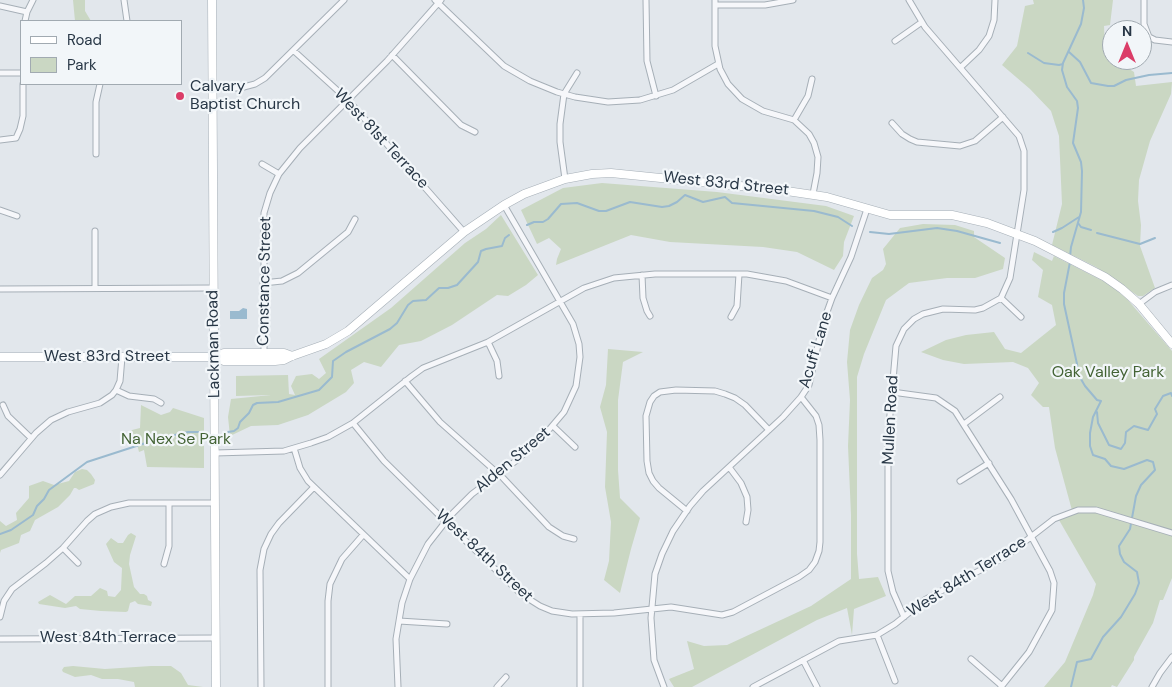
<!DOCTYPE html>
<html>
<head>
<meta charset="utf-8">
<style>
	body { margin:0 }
	#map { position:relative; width:1172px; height:687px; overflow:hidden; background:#e2e7ec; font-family:"DM Sans",sans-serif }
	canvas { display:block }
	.legend { position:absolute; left:20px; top:20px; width:162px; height:65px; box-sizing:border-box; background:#f2f6f9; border:1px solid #a1aab1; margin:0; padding:6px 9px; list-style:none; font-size:15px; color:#283746 }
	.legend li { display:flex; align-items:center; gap:10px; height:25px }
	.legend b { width:25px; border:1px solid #a1aab1 }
	.north { position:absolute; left:1102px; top:20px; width:50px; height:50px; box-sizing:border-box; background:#f2f6f9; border:1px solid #a1aab1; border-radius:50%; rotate:0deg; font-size:14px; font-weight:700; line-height:20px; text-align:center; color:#283746 }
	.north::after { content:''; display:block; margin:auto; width:18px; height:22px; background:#db3d68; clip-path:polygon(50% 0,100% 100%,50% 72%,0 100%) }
</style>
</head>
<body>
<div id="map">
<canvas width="1172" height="687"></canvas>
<ul class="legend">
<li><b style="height:6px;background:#fff"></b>Road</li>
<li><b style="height:14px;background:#cad7c3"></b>Park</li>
</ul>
<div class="north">N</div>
</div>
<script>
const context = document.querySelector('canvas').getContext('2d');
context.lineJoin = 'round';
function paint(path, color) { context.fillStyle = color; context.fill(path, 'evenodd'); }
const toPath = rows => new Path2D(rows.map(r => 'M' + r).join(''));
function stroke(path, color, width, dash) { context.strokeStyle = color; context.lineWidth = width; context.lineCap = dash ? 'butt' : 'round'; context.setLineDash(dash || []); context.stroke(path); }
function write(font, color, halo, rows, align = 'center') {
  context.font = font + ' "DM Sans",sans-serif'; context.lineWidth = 4.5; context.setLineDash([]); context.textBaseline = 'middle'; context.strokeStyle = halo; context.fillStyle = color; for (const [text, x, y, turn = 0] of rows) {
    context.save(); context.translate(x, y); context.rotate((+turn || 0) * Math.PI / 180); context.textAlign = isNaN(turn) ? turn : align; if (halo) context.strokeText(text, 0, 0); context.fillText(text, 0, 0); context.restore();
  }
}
paint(toPath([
	[73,0,85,0,85,11,91,21,75,21],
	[1033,0,1113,0,1110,25,1104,26,1105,47,1112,57,1112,60,1115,60,1134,72,1136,86,1172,82,1171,94,1150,141,1139,180,1138,201,1141,225,1140,246,1155,288,1143,296,1138,296,1096,267,1052,245,1062,204,1059,136,1051,111,1030,89,1002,65,1017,46,1025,6,1034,4],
	[602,183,717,192,826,206,854,216,844,242,843,256,834,270,797,252,763,247,670,242,631,235,556,265,557,259,561,249,549,238,537,244,521,210,563,188],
	[501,215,538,275,526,285,508,296,497,295,452,325,421,341,399,345,381,367,364,362,351,370,354,383,346,392,308,415,278,425,251,426,230,436,228,417,231,399,271,395,236,396,236,376,288,375,289,394,295,395,291,386,296,376,312,374,319,379,326,373,319,359,391,308,465,243,486,229],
	[923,224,955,225,974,231,974,237,1005,258,1003,269,975,278,947,278,909,283,886,300,864,354,857,377,857,554,859,579,878,577,886,596,854,609,852,635,847,608,817,620,692,687,674,687,669,679,694,669,687,641,704,646,727,645,811,606,851,579,851,515,848,446,850,400,847,362,850,330,859,305,872,278,883,270,886,264,883,249,900,228],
	[1034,252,1052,261,1054,256,1109,284,1127,299,1172,351,1172,578,1163,600,1160,600,1153,623,1134,657,1134,660,1117,687,1112,685,1111,687,1044,687,1065,662,1093,595,1096,584,1059,520,1073,514,1055,448,1049,407,1043,407,1031,395,1039,383,1028,368,1013,362,964,364,943,360,921,352,946,340,966,335,994,332,1005,349,1021,353,1056,325,1052,305,1038,297,1043,270,1032,260],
	[608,349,643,352,623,362,618,400,618,470,620,498,640,518,631,549,620,593,604,580,609,561,611,522,605,487,607,432,600,407,606,385],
	[141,405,161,415,170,412,173,408,204,418,204,468,147,467,144,450,139,452,137,444,131,432,132,430,140,428],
	[82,469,87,470,91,474,95,480,94,484,79,490,76,488,74,488,70,495,58,507,35,520,30,531,21,535,19,543,1,550,0,553,0,521,6,526,17,520,16,513,29,498,29,486,43,481,54,485,69,481,75,472],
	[131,533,136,536,130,555,129,564,134,587,140,594,144,594,147,596,148,600,152,602,151,606,138,604,135,601,130,603,128,611,126,612,101,611,80,609,76,606,65,608,39,604,38,602,50,595,66,604,75,596,91,596,100,588,107,591,108,596,115,597,121,590,122,568,114,562,106,544,111,538,118,543,123,543,128,535],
	[73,666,105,669,151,666,171,666,181,673,188,685,203,687,135,687,134,682,118,679,102,679,91,675,75,677,63,672,62,670,64,667]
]), '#cad7c3');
paint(toPath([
	[243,308,247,309,247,319,230,319,230,311,239,311]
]), '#9abacf');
stroke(toPath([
	[1069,52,1080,62,1091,83,1108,86,1114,86,1126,80,1149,75,1172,73],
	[1028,53,1044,63,1059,65,1063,64],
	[1078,223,1081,227,1091,230],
	[527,225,534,222,543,222,548,219,561,204,577,203,599,211,606,211,630,202,662,207,669,206,677,202,685,195,703,202,725,197,732,203,814,211,838,217,852,226],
	[870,232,889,234,937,228,957,231,1000,243],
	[1053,232,1062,228,1079,217],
	[1097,233,1140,244,1155,238],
	[1070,257,1071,247,1081,212,1082,171,1081,162,1073,143,1078,108,1077,101,1067,87,1062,70,1063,63,1081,24,1084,8,1083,0],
	[1070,262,1064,293,1064,304,1077,364,1078,374,1085,386,1097,400,1101,401,1093,417,1090,433,1090,446,1093,455,1105,459,1111,466,1124,469,1147,460,1153,462,1155,470,1141,485,1136,496,1130,529,1119,546,1120,554,1124,562,1137,572,1139,583,1135,594,1121,617,1103,637,1091,659,1077,662,1071,687],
	[1097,412,1098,423,1109,445,1121,449,1125,443,1126,432,1134,426,1148,430,1157,414,1155,409,1163,396,1171,393,1172,396],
	[228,432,234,431,238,428,240,422,249,413,253,405,257,403,278,402,319,390,332,377,333,361,346,352,390,329,397,323,408,305,413,301,426,300,439,288,448,288,457,285,478,262,481,251,486,249,502,246,505,238,509,235],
	[0,534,11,530,33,515,37,506,44,499,49,490,87,462,161,438,188,432,202,432]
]), '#9abacf', 2);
const street = toPath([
	[124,0,127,21],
	[435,0,504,66,530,81,557,92,575,97,608,102,640,100,673,90,718,64],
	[646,0,647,61,656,96],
	[715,0,715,46,720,69,728,84,742,99,763,111,794,120,809,134,814,143,818,157,817,173,813,194],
	[1144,0,1144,24,1149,37,1155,40,1172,42],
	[715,5,765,5,793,0],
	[0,6,27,12],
	[25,21,27,12,33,0],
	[895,41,922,22],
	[294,51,348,100,464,232],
	[392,55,461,125,475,132],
	[961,67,979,50,989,36,994,20,995,0],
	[0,73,21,73],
	[213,88,240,88,255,84,265,78,344,0],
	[794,120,808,96,812,79],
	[892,123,902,134,910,139,917,142,960,146,975,141,1003,117],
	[0,140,16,138,20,129,23,116,23,84],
	[96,154,96,102,100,84],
	[262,164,279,174],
	[565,179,560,142,560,124,564,94,577,73],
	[0,210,17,216],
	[642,275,643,298,647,311,650,316],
	[263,283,282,281,298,273,348,232,355,219],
	[95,288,95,231],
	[0,289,213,288],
	[1001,298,1021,317],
	[1139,304,1155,292,1172,285],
	[731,317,737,306,739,274],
	[488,342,497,361,499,376],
	[264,356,264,213,270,193,279,174,300,148,387,61,441,0],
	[405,381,440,422,503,478,549,527,563,536,574,539],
	[116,390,129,396,154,399,161,403],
	[892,392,936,398,955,411,1011,499,1050,571,1054,583,1052,610,1029,652,1001,687],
	[3,405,8,416,31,438],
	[353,423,384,461,445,521,521,594,540,606,552,611,572,614,614,613,671,607,722,615,733,612,799,577,809,570,815,562,819,551,820,542,820,440,819,425,816,416,801,397],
	[964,424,1000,397],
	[553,426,575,447],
	[294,448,300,468,308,481,410,579],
	[215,453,284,451,311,443,328,437,353,423,412,376,423,368,488,342,584,288,614,278,655,274,747,274,786,281,832,298],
	[729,467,741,483,747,497,748,510,746,522],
	[0,475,36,433,51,420,68,412,100,403,112,395,116,390,120,381,122,357],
	[960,481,989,463],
	[687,511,659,488,653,481,649,473,647,461,646,416,650,402,654,396,660,392,676,390,715,391,725,394,735,398,745,405,769,430],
	[63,548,78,563],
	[164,564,169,546,169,503],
	[580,614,580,687],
	[0,617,4,601,12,589,46,563,63,548,87,521,95,514,111,507,129,503,215,503],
	[904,617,893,592,888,571,888,437,896,346,904,329,914,319,923,314,943,309,975,310,983,308,1001,298,1010,278,1024,190,1024,151,1019,136,925,27,909,0],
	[399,621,447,624],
	[877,635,895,681],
	[0,639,216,638],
	[971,659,1002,686],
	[803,660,817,687],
	[261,687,260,570,264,549,271,534,279,523,314,487],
	[328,687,328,601,330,584,342,559,363,535],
	[398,687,396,639,402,603,410,579,428,544,450,516,472,494,517,460,547,432,564,412,576,386,580,357,579,344,573,324,504,205],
	[497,687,506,677],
	[664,687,654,660,651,618,655,574,662,554,673,531,690,506,703,491,783,417,801,397,809,385,823,323,832,298,851,257,867,209],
	[753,687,839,641,877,635,895,624,926,599,1005,557,1054,519,1078,510,1096,510,1172,533],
	[1152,687,1160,673,1172,657]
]);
const secondary = toPath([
	[212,0,216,687],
	[0,357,214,357,224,353,284,353,292,356],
	[214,357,224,361,275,361,284,360,292,356,326,344,348,331,464,232,504,205,524,194,565,179,592,174,611,173,780,190,827,197,890,215,952,215,987,223,1035,241,1105,277,1122,289,1139,304,1172,344]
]);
stroke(street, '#a6afb7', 7);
stroke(secondary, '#a6afb7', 9);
stroke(street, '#f6f7fa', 5);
stroke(secondary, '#fff', 8);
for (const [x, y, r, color] of [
	[180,96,5,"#db3d68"]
]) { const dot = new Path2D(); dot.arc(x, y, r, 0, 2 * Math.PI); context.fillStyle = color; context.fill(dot); stroke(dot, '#f2f6f9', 2); }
write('16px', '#283746', '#f2f6f9', [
	["Calvary",190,87],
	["Baptist Church",190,105]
], 'left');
write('16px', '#283746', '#f2f6f9', [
	["West 81st Terrace",381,139,47],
	["West 83rd Street",726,184,6],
	["Constance Street",265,281,-89],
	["Lackman Road",214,344,-91],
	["Acuff Lane",816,350,-73],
	["West 83rd Street",107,357],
	["Mullen Road",891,420,-87],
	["Alden Street",513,460,-40],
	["West 84th Street",484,556,43],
	["West 84th Terrace",967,577,-32],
	["West 84th Terrace",108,638]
]);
write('16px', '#436334', '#f2f6f9', [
	["Oak Valley Park",1108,373],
	["Na Nex Se Park",176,440]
]);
</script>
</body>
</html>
